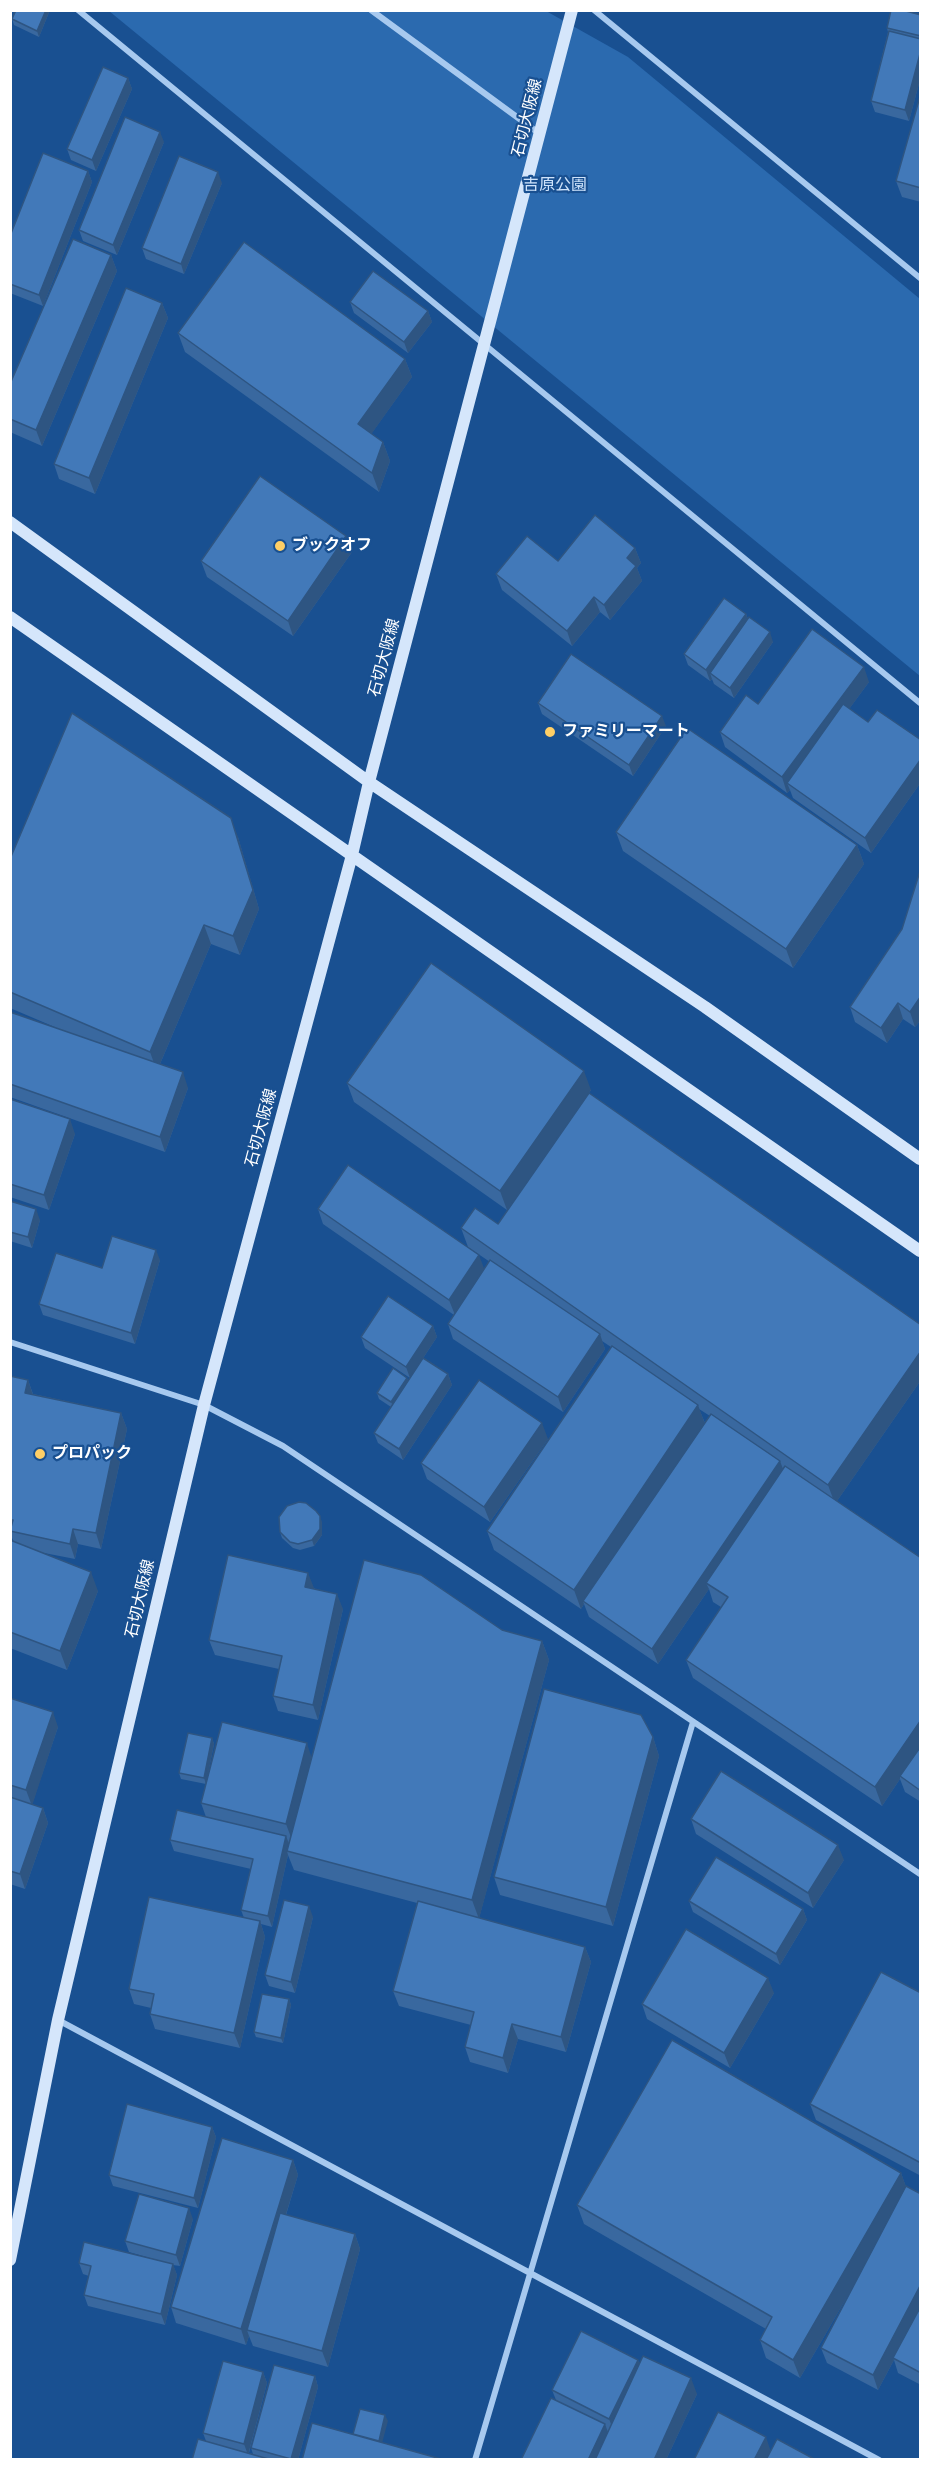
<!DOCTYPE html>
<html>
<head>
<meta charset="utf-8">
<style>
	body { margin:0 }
	#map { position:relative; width:931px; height:2470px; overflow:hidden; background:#195091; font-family:"Titillium Web",sans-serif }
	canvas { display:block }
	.frame { position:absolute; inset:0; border:12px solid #fff; pointer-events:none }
</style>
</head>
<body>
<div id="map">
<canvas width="931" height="2470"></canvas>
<div class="frame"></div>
</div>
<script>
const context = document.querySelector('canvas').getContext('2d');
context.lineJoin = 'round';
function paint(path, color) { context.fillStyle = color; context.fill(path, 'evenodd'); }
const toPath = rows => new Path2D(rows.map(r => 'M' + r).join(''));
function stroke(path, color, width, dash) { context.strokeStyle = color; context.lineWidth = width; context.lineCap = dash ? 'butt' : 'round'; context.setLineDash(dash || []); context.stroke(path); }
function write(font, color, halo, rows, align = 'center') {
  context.font = font + ' "Titillium Web","Noto Sans JP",sans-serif'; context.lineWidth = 4.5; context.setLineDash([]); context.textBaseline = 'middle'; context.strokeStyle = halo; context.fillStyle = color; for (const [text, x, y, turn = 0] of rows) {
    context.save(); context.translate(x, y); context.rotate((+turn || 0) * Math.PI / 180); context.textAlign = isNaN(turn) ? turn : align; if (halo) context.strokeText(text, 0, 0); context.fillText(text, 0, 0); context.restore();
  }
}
paint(toPath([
	[109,11,546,11,628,57,920,299,920,676]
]), '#2b6aaf');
stroke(toPath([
	[78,10,920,703],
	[371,10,540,134],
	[594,10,920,278],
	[10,1342,204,1405,283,1446,920,1874],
	[58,2020,879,2460],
	[475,2460,693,1722]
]), '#a7c9ef', 6);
stroke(toPath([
	[10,522,369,782,705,1007,920,1159],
	[10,617,920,1251],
	[10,2260,58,2020,204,1405,352,855,369,782,572,10]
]), '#d5e6fb', 12);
paint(toPath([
	[50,10,39,37,14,25,12,19],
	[921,15,921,76,909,121,875,112,871,101,888,32,887,28],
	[128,78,132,89,96,171,71,160,67,149],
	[921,93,921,202,902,197,896,181],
	[164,142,117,255,83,241,79,230],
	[88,171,92,182,43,306,10,293,10,236],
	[222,183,184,274,146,259,142,248],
	[111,255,117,271,42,446,10,432,10,384],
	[350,302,428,311,432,322,408,353,354,313],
	[162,303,168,318,95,494,59,479,54,464],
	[178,333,405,359,412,377,371,434,383,442,390,461,379,492,185,352],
	[346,536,352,552,293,636,207,577,201,561],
	[635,548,641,563,637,568,642,581,610,620,600,612,572,646,502,590,496,574,558,561],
	[746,614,748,619,773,642,734,698,714,684,712,679,710,681,688,665,684,654],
	[869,682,849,709,868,722,921,740,921,782,871,853,793,798,790,790,787,793,725,747,720,732,758,704],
	[538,703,666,726,633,776,542,714],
	[616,832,857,845,864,864,793,968,623,851],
	[238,837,259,909,240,955,211,944,160,1064,188,1088,165,1152,10,1097,10,1012,57,1028,10,1008,10,859],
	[921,868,921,1020,915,1027,903,1019,887,1043,855,1022,850,1007,902,929],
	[347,1083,591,1090,589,1093,921,1325,921,1380,837,1501,921,1558,921,1802,905,1792,900,1779,882,1806,693,1678,686,1660,721,1607,713,1602,709,1589,658,1664,589,1617,584,1604,581,1609,494,1550,487,1531,611,1347,602,1341,605,1349,563,1412,453,1339,448,1324,454,1315,323,1224,318,1209,484,1270,490,1262,468,1247,461,1228,498,1224,565,1127,507,1210,354,1102],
	[699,1409,710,1416,705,1423],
	[10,1099,75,1134,49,1210,10,1197],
	[10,1201,40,1220,32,1248,10,1241],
	[160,1260,135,1344,43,1315,39,1304,102,1268],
	[433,1326,437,1337,410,1378,365,1348,361,1337],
	[448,1374,452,1385,403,1460,378,1443,374,1433,391,1407,379,1399,377,1393,407,1378,408,1381],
	[10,1376,28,1380,33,1394,121,1413,127,1429,101,1549,78,1544,75,1559,39,1552,98,1591,67,1670,10,1648,10,1540,14,1542,10,1534],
	[548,1439,490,1522,427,1479,421,1463],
	[322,1522,322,1535,314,1546,300,1550,293,1548,282,1538,280,1532],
	[314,1588,343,1609,318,1720,278,1711,273,1696,279,1669,215,1655,209,1640],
	[502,1630,542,1641,549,1660,479,1918,585,1947,591,1962,566,2052,518,2039,508,2073,470,2062,465,2047,471,2025,399,2006,393,1991,417,1903,294,1870,288,1855,272,1927,261,1924,265,1937,240,2048,155,2029,150,2014,151,2008,134,2004,129,1989,244,1918,241,1910,251,1869,174,1851,170,1840,206,1817,201,1803,206,1784,181,1779,179,1773,212,1738,214,1744,206,1784,312,1757],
	[10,1698,58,1727,32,1804,43,1808,48,1823,25,1889,10,1884],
	[653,1737,659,1756,613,1926,500,1895,494,1877],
	[691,1819,844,1860,813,1908,696,1834],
	[689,1901,803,1909,807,1920,780,1965,693,1912],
	[313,1917,295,1993,269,1986,265,1975],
	[774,1993,730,2068,647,2019,642,2004],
	[921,1993,921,2176,816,2120,810,2104],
	[289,1999,291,2005,283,2043,256,2037,254,2032],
	[212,2127,216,2137,198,2208,113,2186,109,2175],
	[293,2160,298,2175,286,2215,355,2234,360,2249,328,2367,253,2346,249,2336,246,2345,176,2323,171,2307],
	[901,2173,906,2187,921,2194,921,2385,898,2373,894,2360,878,2390,827,2363,821,2348,858,2278,800,2378,766,2358,760,2340,766,2329,584,2224,577,2205],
	[193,2219,180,2266,173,2265,177,2275,165,2325,88,2306,84,2295,89,2276,83,2274,79,2263,167,2263,129,2252,125,2241],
	[638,2360,639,2363,697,2394,666,2460,521,2460,556,2400,552,2390],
	[263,2372,267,2383,249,2453,253,2454,251,2448,315,2376,318,2387,298,2460,192,2460,206,2441,203,2433]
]), '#39689f');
paint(toPath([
	[46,10,50,10,39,37,37,31],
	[921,50,921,76,909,121,905,110],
	[128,78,132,89,96,171,92,160],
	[160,132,164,142,117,255,113,245],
	[88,171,92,182,43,306,39,295],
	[218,172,222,183,184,274,181,264],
	[111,255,117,271,42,446,36,430],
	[162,303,168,318,95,494,89,478],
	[428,311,432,322,408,353,404,342],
	[405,359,412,377,365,443,358,424],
	[383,442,390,461,379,492,372,473],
	[346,536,352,552,293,636,288,621],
	[635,548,641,563,637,568,642,581,610,620,604,605,627,558],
	[594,597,600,612,572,646,567,631],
	[746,614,750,625,710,673,712,679,710,681,706,670],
	[770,632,773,642,734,698,730,688],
	[864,667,869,682,792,787,787,783,790,790,787,793,782,777],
	[662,716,666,726,633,776,629,765],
	[921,759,921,782,871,853,865,838],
	[231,818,238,837,259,909,240,955,233,936],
	[857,845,864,864,793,968,786,949],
	[204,925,211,944,157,1071,150,1052],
	[921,996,921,1020,915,1027,910,1012],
	[898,1003,903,1019,887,1043,881,1028],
	[584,1071,591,1090,507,1210,500,1191],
	[183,1072,188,1088,165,1152,160,1137],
	[70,1119,75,1134,49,1210,44,1195],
	[36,1209,40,1220,32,1248,28,1237],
	[156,1250,160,1260,135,1344,131,1333],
	[479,1255,485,1271,455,1315,449,1300],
	[433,1326,437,1337,410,1378,406,1367],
	[600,1334,605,1349,563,1412,558,1397],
	[921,1351,921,1380,835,1504,828,1485],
	[448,1374,452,1385,403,1460,399,1449],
	[407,1378,409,1383,394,1408,391,1402],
	[28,1380,33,1395,25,1393],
	[698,1405,705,1424,583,1601,584,1604,581,1609,574,1590],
	[121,1413,127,1429,101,1549,96,1533],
	[542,1423,548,1439,490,1522,484,1507],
	[780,1461,786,1477,706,1583,709,1589,658,1664,652,1649],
	[320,1516,322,1522,322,1535,314,1546,312,1540],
	[73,1529,78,1544,75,1559,70,1544],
	[91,1572,98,1591,67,1670,60,1651],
	[308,1573,314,1588,311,1603,305,1587],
	[337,1594,343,1609,318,1720,313,1705],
	[542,1641,549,1660,479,1919,472,1900],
	[53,1712,58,1727,32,1806,26,1790],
	[921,1720,921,1749,900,1776,900,1779,882,1806,875,1787],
	[653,1737,659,1756,613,1926,606,1907],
	[212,1738,214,1744,206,1784,204,1778],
	[307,1743,312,1759,292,1840,286,1824],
	[43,1808,48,1823,25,1889,20,1874],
	[286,1836,290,1846,287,1851,288,1855,272,1927,268,1916],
	[838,1845,844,1860,813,1908,808,1893],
	[309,1906,313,1917,295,1993,291,1982],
	[803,1909,807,1920,780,1965,776,1954],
	[260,1921,265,1937,240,2048,234,2033],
	[585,1947,591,1962,566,2052,561,2037],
	[768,1978,774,1993,730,2068,724,2053],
	[289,1999,291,2005,283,2043,281,2038],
	[512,2024,518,2039,508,2073,503,2058],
	[212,2127,216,2137,198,2208,194,2198],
	[293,2160,298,2175,250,2331,247,2330,249,2336,246,2345,241,2329],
	[901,2173,908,2192,800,2378,793,2360],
	[189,2208,193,2219,180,2266,176,2255],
	[355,2234,360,2249,328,2367,322,2351],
	[173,2264,177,2275,165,2325,161,2314],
	[921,2284,921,2310,893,2358,894,2360,878,2390,873,2375],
	[638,2360,642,2370,613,2429,609,2419],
	[263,2372,267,2383,248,2455,244,2444],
	[315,2376,318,2387,298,2460,291,2460],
	[691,2378,697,2394,666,2460,654,2460],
	[385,2415,388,2421,381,2447,379,2441],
	[605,2424,609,2435,597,2460,588,2460],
	[766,2437,771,2452,767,2460,754,2460]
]), '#2e5582');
const building = toPath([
	[16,10,46,10,37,31,12,19,16,10],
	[891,10,902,10,921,15,921,36,887,28,891,10],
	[889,31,921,39,921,50,905,110,871,101,889,31],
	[103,67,128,78,92,160,67,149,103,67],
	[921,93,921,188,896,181,921,93],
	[125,117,160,132,113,245,79,230,125,117],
	[43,153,88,171,39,295,10,284,10,236,43,153],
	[179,156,218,172,181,264,142,248,179,156],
	[73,239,111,255,36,430,10,419,10,384,73,239],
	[244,242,405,359,358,424,383,442,372,473,178,333,244,242],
	[373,271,428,311,404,342,350,302,373,271],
	[126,288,162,303,89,478,54,464,126,288],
	[260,476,346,536,288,621,201,561,260,476],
	[595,515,635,548,627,558,636,566,604,605,594,597,567,631,496,574,527,536,558,561,595,515],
	[724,598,746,614,706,670,684,654,724,598],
	[749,617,770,632,730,688,710,673,749,617],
	[812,629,864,667,782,777,720,732,746,695,758,704,812,629],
	[571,654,662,716,629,765,538,703,571,654],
	[843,704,868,722,877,710,921,740,921,759,865,838,787,783,843,704],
	[72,713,231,818,253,890,233,936,204,925,150,1052,10,992,10,859,72,713],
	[687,728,857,845,786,949,616,832,687,728],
	[921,868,921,996,910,1012,898,1003,881,1028,850,1007,902,929,921,868],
	[431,963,584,1071,500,1191,347,1083,431,963],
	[10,1012,183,1072,160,1137,10,1084,10,1012],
	[589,1093,921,1325,921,1351,828,1485,461,1228,475,1208,498,1224,589,1093],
	[10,1099,70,1119,44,1195,10,1184,10,1099],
	[348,1165,479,1255,449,1300,318,1209,348,1165],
	[10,1201,36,1209,28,1237,10,1232,10,1201],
	[112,1236,156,1250,131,1333,39,1304,56,1253,102,1268,112,1236],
	[490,1260,600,1334,558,1397,448,1324,490,1260],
	[388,1296,433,1326,406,1367,361,1337,388,1296],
	[612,1346,698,1405,574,1590,487,1531,612,1346],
	[423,1358,448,1374,399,1449,374,1433,423,1358],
	[393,1368,407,1378,391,1402,377,1393,393,1368],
	[10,1376,28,1380,25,1393,121,1413,96,1533,73,1529,70,1544,10,1531,13,1520,10,1520,10,1376],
	[479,1380,542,1423,484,1507,421,1463,479,1380],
	[711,1414,780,1461,652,1649,583,1601,711,1414],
	[785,1466,921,1558,921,1720,875,1787,686,1660,728,1597,706,1583,785,1466],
	[299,1502,306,1503,316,1511,320,1516,320,1529,312,1540,298,1544,290,1542,280,1532,279,1517,287,1506,299,1502],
	[10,1540,91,1572,60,1651,10,1632,10,1540],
	[228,1555,308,1573,305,1587,337,1594,313,1705,273,1696,282,1656,209,1640,228,1555],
	[364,1560,421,1575,502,1630,542,1641,472,1900,287,1851,364,1560],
	[544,1689,641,1715,653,1737,606,1907,494,1877,544,1689],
	[10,1698,53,1712,26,1790,10,1785,10,1698],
	[222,1722,307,1743,286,1824,201,1803,222,1722],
	[188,1733,212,1738,204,1778,179,1773,188,1733],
	[921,1746,921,1791,900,1776,921,1746],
	[721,1771,838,1845,808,1893,691,1819,721,1771],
	[10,1797,43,1808,20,1874,10,1871,10,1797],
	[177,1810,286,1836,268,1916,241,1910,253,1859,170,1840,177,1810],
	[716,1857,803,1909,776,1954,689,1901,716,1857],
	[149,1897,260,1921,234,2033,150,2014,154,1994,129,1989,149,1897],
	[284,1900,309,1906,291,1982,265,1975,284,1900],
	[418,1901,585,1947,561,2037,512,2024,503,2058,465,2047,474,2012,393,1991,418,1901],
	[686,1929,768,1978,724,2053,642,2004,686,1929],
	[881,1972,921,1993,921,2159,919,2162,810,2104,881,1972],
	[262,1994,289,1999,281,2038,254,2032,262,1994],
	[672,2040,901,2173,793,2360,760,2340,772,2317,577,2205,672,2040],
	[127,2104,212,2127,194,2198,109,2175,127,2104],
	[222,2138,293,2160,241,2329,171,2307,222,2138],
	[906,2186,921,2194,921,2284,873,2375,821,2348,906,2186],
	[139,2194,189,2208,176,2255,125,2241,139,2194],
	[280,2213,355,2234,322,2351,247,2330,280,2213],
	[84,2242,173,2264,161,2314,84,2295,91,2266,79,2263,84,2242],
	[921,2306,921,2373,893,2358,921,2306],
	[581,2331,638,2360,609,2419,552,2390,581,2331],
	[643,2356,691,2378,654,2460,595,2460,643,2356],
	[223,2361,263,2372,244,2444,203,2433,223,2361],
	[274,2365,315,2376,291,2459,251,2448,274,2365],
	[551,2398,605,2424,588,2460,521,2460,551,2398],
	[360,2409,385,2415,379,2441,353,2434,360,2409],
	[718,2412,766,2437,754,2460,694,2460,718,2412],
	[312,2423,441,2459,441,2460,302,2460,312,2423],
	[198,2439,272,2460,192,2460,198,2439],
	[777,2439,816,2460,766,2460,777,2439]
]);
paint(building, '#4279b9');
stroke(building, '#2e5582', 1.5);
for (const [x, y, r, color] of [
	[280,546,6,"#ffcf66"],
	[550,732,6,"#ffcf66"],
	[40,1454,6,"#ffcf66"]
]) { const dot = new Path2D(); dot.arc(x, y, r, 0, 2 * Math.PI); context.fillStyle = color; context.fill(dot); stroke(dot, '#195091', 2); }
write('16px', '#fff', '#195091', [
	["石切大阪線",528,118,-76],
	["石切大阪線",385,658,-75],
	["石切大阪線",262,1128,-75],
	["石切大阪線",141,1599,-77]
]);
write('16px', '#cee3fb', '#195091', [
	["吉原公園",555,186]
]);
write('bold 16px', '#fff', '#195091', [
	["ブックオフ",292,546],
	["ファミリーマート",562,732],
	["プロパック",52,1454]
], 'left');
</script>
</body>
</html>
